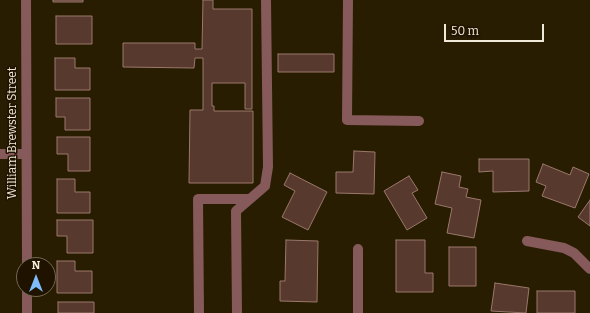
<!DOCTYPE html>
<html>
<head>
<meta charset="utf-8">
<style>
	body { margin:0 }
	#map { position:relative; width:590px; height:313px; overflow:hidden; background:#291d01; font-family:Bitter,serif }
	canvas { display:block }
	.north { position:absolute; left:16px; top:257px; width:40px; height:40px; box-sizing:border-box; background:#1f1300; border:1px solid #736956; border-radius:50%; rotate:0deg; font-size:11px; font-weight:700; line-height:16px; text-align:center; color:#f1e9d8 }
	.north::after { content:''; display:block; margin:auto; width:14px; height:18px; background:#7fbdfa; clip-path:polygon(50% 0,100% 100%,50% 72%,0 100%) }
	.scale { position:absolute; left:444px; top:24px; width:100px; height:18px; box-sizing:border-box; border:2px solid #f1e9d8; border-top:0; padding-left:5px; font-size:12px; line-height:14px; white-space:nowrap; color:#f1e9d8; -webkit-text-stroke:3px #1f1300; paint-order:stroke }
</style>
</head>
<body>
<div id="map">
<canvas width="590" height="313"></canvas>
<div class="north">N</div>
<div class="scale">50 m</div>
</div>
<script>
const context = document.querySelector('canvas').getContext('2d');
context.lineJoin = 'round';
function paint(path, color) { context.fillStyle = color; context.fill(path, 'evenodd'); }
const toPath = rows => new Path2D(rows.map(r => 'M' + r).join(''));
function stroke(path, color, width, dash) { context.strokeStyle = color; context.lineWidth = width; context.lineCap = dash ? 'butt' : 'round'; context.setLineDash(dash || []); context.stroke(path); }
function write(font, color, halo, rows, align = 'center') {
  context.font = font + ' Bitter,serif'; context.lineWidth = 3; context.setLineDash([]); context.textBaseline = 'middle'; context.strokeStyle = halo; context.fillStyle = color; for (const [text, x, y, turn = 0] of rows) {
    context.save(); context.translate(x, y); context.rotate((+turn || 0) * Math.PI / 180); context.textAlign = isNaN(turn) ? turn : align; if (halo) context.strokeText(text, 0, 0); context.fillText(text, 0, 0); context.restore();
  }
}
const building = toPath([
	[53,0,83,0,83,2,53,2,53,0],
	[203,0,213,0,213,9,252,9,252,109,245,109,245,83,212,83,212,106,214,106,214,111,253,111,253,183,189,183,190,110,203,110,203,58,195,58,194,68,123,67,123,43,195,43,195,49,202,49,203,0],
	[56,16,92,16,92,44,56,44,56,16],
	[278,54,334,54,334,72,278,72,278,54],
	[55,58,75,58,75,68,90,68,90,90,55,90,55,58],
	[56,98,90,98,90,130,65,130,65,117,56,117,56,98],
	[57,137,90,137,90,171,68,171,68,154,57,154,57,137],
	[354,151,375,152,374,194,336,193,336,172,353,172,354,151],
	[479,159,529,159,529,191,493,192,493,171,479,172,479,159],
	[543,164,570,175,573,167,589,174,575,208,542,196,546,186,536,182,543,164],
	[442,172,461,176,459,187,468,189,466,197,481,200,474,238,447,233,452,208,435,204,442,172],
	[290,173,327,192,308,230,282,217,295,191,284,185,290,173],
	[409,176,418,190,412,193,427,218,407,230,384,191,409,176],
	[57,179,75,179,75,192,90,192,90,213,57,213,57,179],
	[590,200,590,226,578,217,590,200],
	[57,220,93,220,93,253,67,253,67,236,57,236,57,220],
	[286,240,318,241,317,302,280,301,280,281,285,281,286,240],
	[396,240,425,240,425,273,433,273,433,292,396,292,396,240],
	[449,247,476,247,476,286,449,286,449,247],
	[57,261,75,261,75,271,92,271,92,293,57,293,57,261],
	[495,283,529,288,526,313,491,311,495,283],
	[537,291,575,291,575,313,537,313,537,291],
	[58,302,94,302,94,313,58,313,58,302]
]);
paint(building, '#57392e');
stroke(building, '#9b786c', 1);
stroke(toPath([
	[26,0,27,265],
	[348,0,347,120,419,121],
	[0,154,25,154],
	[527,241,564,248,574,253,590,269],
	[358,249,358,313],
	[27,289,27,313],
	[199,313,198,199,250,199],
	[237,313,236,211,265,186,268,167,266,0]
]), '#86595a', 10);
write('12px', '#f1e9d8', '#1f1300', [
	["William Brewster Street",13,133,-90]
]);
</script>
</body>
</html>
